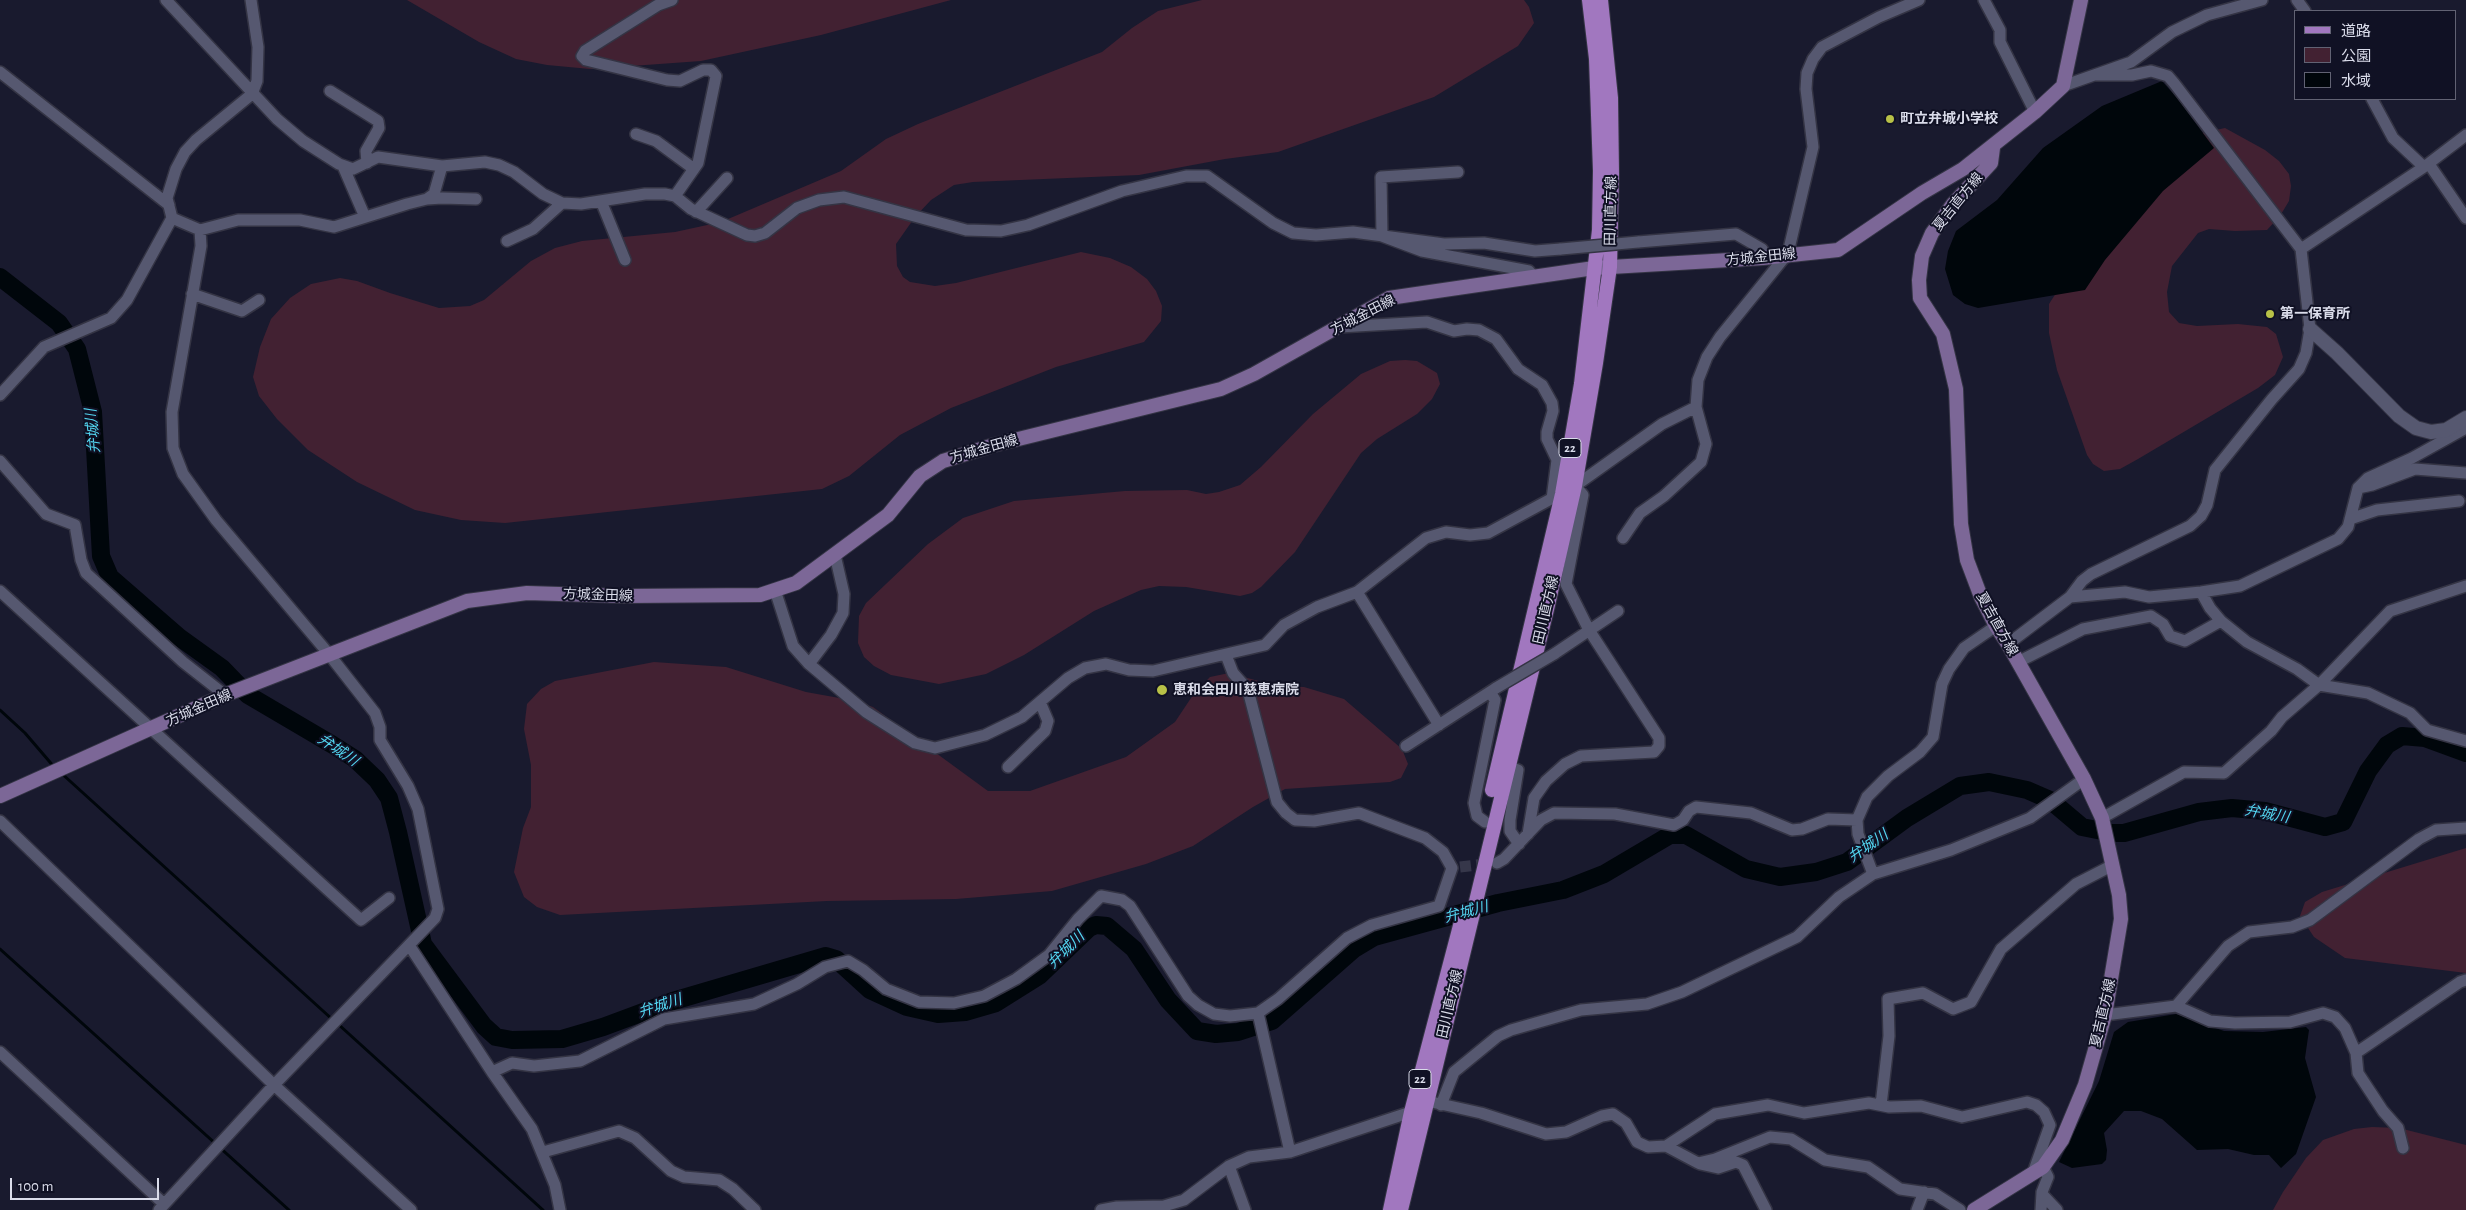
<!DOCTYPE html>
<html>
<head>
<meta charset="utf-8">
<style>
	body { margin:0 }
	#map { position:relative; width:2466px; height:1210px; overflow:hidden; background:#191a2e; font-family:"Alegreya Sans","Noto Sans JP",sans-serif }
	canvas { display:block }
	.legend { position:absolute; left:2294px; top:10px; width:162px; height:90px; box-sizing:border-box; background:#101124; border:1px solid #616273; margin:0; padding:6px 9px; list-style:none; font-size:15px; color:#dadcea }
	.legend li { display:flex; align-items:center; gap:10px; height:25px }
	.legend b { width:25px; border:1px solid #616273 }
	.scale { position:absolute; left:10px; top:1178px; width:149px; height:22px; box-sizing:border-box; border:2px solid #dadcea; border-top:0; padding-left:6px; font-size:15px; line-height:18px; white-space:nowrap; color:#dadcea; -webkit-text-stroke:4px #101124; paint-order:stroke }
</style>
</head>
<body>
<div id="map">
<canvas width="2466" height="1210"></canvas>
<ul class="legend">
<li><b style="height:6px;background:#a177bf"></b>道路</li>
<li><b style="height:14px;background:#422132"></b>公園</li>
<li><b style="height:14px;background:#00060b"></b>水域</li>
</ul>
<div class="scale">100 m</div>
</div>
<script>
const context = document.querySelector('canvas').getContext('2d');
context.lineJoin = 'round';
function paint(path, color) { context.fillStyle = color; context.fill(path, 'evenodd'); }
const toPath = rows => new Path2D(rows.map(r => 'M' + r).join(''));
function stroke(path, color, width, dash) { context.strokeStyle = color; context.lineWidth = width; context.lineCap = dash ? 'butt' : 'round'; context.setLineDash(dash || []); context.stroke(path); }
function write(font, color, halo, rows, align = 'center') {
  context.font = font + ' "Alegreya Sans","Noto Sans JP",sans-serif'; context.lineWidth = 4; context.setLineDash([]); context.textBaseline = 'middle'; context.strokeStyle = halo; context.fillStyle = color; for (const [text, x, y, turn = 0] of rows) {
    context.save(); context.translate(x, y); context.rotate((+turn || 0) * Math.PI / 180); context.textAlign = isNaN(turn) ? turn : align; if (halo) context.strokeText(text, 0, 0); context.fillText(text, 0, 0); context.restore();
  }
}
paint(toPath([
	[407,0,951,0,821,35,701,61,590,69,547,65,516,59,479,42],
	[1202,0,1524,0,1529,7,1534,23,1518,46,1434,97,1278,152,1225,159,1139,175,973,182,954,185,931,200,915,217,896,244,897,266,903,277,910,282,935,286,956,283,1081,252,1110,258,1131,267,1147,279,1156,291,1162,306,1161,321,1144,342,1056,367,951,408,900,435,849,476,822,489,505,523,461,520,415,510,357,482,308,450,277,419,259,396,253,377,260,347,271,319,290,298,311,284,340,278,357,281,390,293,439,308,470,306,484,300,531,261,555,248,582,241,675,232,721,222,841,171,886,139,918,124,1102,52,1132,28,1158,11],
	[2225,128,2265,150,2279,161,2289,174,2291,186,2289,201,2280,216,2267,230,2235,231,2209,229,2198,233,2172,266,2167,292,2169,312,2179,323,2197,326,2238,324,2267,327,2276,334,2283,357,2275,375,2258,388,2138,459,2120,469,2104,471,2093,464,2087,455,2057,370,2049,333,2049,304,2058,290,2197,134],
	[1405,360,1417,361,1437,373,1440,384,1432,399,1417,414,1377,439,1361,453,1295,552,1261,587,1252,593,1240,596,1186,587,1159,586,1141,590,1094,611,1024,655,986,674,939,684,891,675,874,666,864,657,858,643,859,616,866,603,928,544,963,518,1014,501,1125,491,1187,490,1206,494,1219,492,1240,485,1261,467,1313,414,1361,374,1390,361],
	[654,662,726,667,806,692,856,701,873,707,988,791,1030,791,1126,757,1175,722,1195,692,1210,677,1229,673,1277,686,1304,687,1344,699,1402,749,1408,764,1401,778,1390,782,1285,789,1253,807,1193,846,1146,864,1052,891,956,899,827,901,560,915,537,907,524,897,514,872,523,828,531,807,531,765,524,729,527,704,541,689,555,681],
	[2466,848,2466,973,2345,958,2314,937,2300,916,2305,902,2322,892],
	[2372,1127,2399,1128,2466,1145,2466,1210,2273,1210,2283,1192,2306,1158,2323,1140,2354,1129]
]), '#422132');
paint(toPath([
	[2162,81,2177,98,2214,148,2163,191,2105,260,2085,290,1978,308,1965,304,1953,295,1945,269,1948,251,1956,231,1997,200,2043,148,2102,106],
	[2176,1014,2224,1031,2263,1032,2306,1027,2309,1030,2305,1058,2316,1097,2296,1154,2281,1168,2269,1155,2254,1155,2228,1149,2197,1150,2162,1119,2141,1111,2124,1111,2104,1133,2107,1150,2106,1160,2102,1164,2072,1168,2059,1162,2099,1081,2114,1032,2128,1022]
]), '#00060b');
stroke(toPath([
	[0,710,25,733,55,768],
	[60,772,333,1020],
	[0,949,289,1210],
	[338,1024,543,1210]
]), '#00060b', 3);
stroke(toPath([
	[0,277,59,323,77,349,93,412,101,556,110,577,179,637,222,668,248,695,333,745,355,759,377,780,389,798,398,832,423,944,484,1026,496,1037,512,1040,562,1039,603,1027,673,1001,826,956,836,959,870,990,907,1007,938,1014,965,1012,996,1003,1039,976,1089,928,1096,925,1107,926,1134,949,1168,1000,1197,1031,1216,1034,1238,1032,1272,1021,1354,949,1374,937,1498,903,1563,890,1604,874,1670,835,1686,835,1746,869,1780,877,1816,872,1847,862,1907,818,1960,786,1989,782,2027,790,2050,800,2082,827,2112,833,2124,833,2199,812,2232,808,2265,811,2325,827,2343,822,2368,771,2387,745,2402,736,2425,738,2466,753]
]), '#00060b', 18);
stroke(toPath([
	[1460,867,1493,863]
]), '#36374a', 11, [11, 5.5]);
const minor = toPath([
	[166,0,277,119,303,141,339,164,353,169,378,157,442,166,485,162,499,165,514,172,543,194,562,203,581,204,645,194,665,194,675,196,691,209,747,235,755,236,765,233,797,208,819,200,844,197,966,230,1001,231,1028,225,1122,191,1186,176,1207,176,1273,223,1293,233,1316,235,1353,232,1444,244,1484,243,1535,251,1561,249],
	[672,0,658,5,585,51,582,56,586,60,667,80,680,81,703,70,711,70,716,76,698,163,675,196],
	[1984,0,2000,30,2000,42,2035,112],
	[2297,0,2305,11],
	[0,72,169,205],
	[2063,86,2131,62,2172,32,2207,15,2262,0],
	[330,91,378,121,379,128,366,151,367,163],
	[2372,99,2393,138,2424,167],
	[636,134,656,141,694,169],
	[2429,164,2466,218],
	[343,166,365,217],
	[1458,172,1381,177,1382,236,1422,251,1529,271,1534,277],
	[427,199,442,198,476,199],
	[601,201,625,260],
	[696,212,727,178],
	[172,218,200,230,238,220,300,220,334,227,407,204,427,199,434,194,442,166],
	[507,241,533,229,562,203],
	[1638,242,1736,234,1762,249,1766,257],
	[2301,249,2424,167,2466,135],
	[192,294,242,311,259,300],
	[1339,327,1427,322,1454,331,1467,329,1479,330,1496,339,1518,369,1542,385,1552,403,1553,411,1547,432,1547,439,1557,460,1552,499],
	[0,395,44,347,111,318,127,300,172,218,167,198,176,169,185,152,196,140,252,94,257,81,258,47,251,0],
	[0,461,46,514,75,525,81,560,86,573,183,662,225,695],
	[2358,488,2368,478,2412,458,2466,428],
	[2350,519,2377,510,2459,501],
	[1623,538,1640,513,1664,496,1701,462,1706,444,1696,407,1698,380,1707,357,1720,337,1788,253,1813,147,1806,89,1807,73,1813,59,1822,47,1879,17,1919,0],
	[775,590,793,646,809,664,866,712,915,743,935,748,985,735,1022,717,1068,678,1085,668,1106,664,1129,670,1153,671,1265,645,1284,625,1317,607,1357,592,1426,538,1446,532,1470,535,1488,533,1575,486,1662,424,1696,407],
	[0,591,361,920,389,898],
	[1357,592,1439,725],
	[2201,592,2210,608,2221,621,2247,642,2297,669,2319,685,2368,693,2410,713,2427,730,2466,741],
	[2070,597,2125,592,2149,597,2201,592,2240,586,2338,539,2348,527,2358,488,2372,485,2415,469,2466,473],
	[2008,644,2070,597,2082,581,2091,574,2190,526,2201,516,2207,505,2215,470,2272,399,2299,369,2306,353,2310,329,2301,249,2174,83,2168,76,2151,71,2132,75,2095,75],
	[1554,654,1618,611],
	[1226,655,1233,673,1248,690,1277,802,1286,813,1295,820,1314,821,1359,813,1425,838,1443,852,1452,868],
	[2018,662,2083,629,2151,616,2163,624,2170,636,2185,641,2221,621],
	[809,664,831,635,843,613,844,594,835,555],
	[1406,746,1496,688],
	[1508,766,1518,770,1510,820,1510,831,1519,844],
	[1008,767,1045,731,1048,721,1040,702],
	[2102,818,2184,772,2224,773,2271,731,2282,717,2319,685,2390,611,2466,586],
	[0,821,274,1085,411,1210],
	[1485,822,1477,816,1474,803,1495,700,1490,692],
	[1528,834,1534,798,1546,781,1565,764,1581,756,1654,752,1659,746,1659,738,1589,630,1566,584,1583,495,1575,486],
	[1497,863,1504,859,1541,820,1554,813,1615,814,1674,825,1683,820,1689,811,1696,807,1751,813,1792,830,1802,829,1828,819,1857,820],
	[1873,874,1858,834,1857,820,1867,797,1888,776,1920,752,1933,737,1942,684,1949,669,1964,648,1996,626],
	[409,945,492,1072,532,1129,555,1185,560,1210],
	[2176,1006,2228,946,2249,932,2292,927,2310,920,2419,839,2436,830,2466,828],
	[1258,1013,1290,1152],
	[2105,1015,2176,1006,2210,1021,2235,1023,2290,1022,2323,1013,2335,1017,2345,1028,2356,1053,2460,982,2466,980],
	[0,1052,164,1204],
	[2356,1053,2358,1073,2383,1111,2398,1128,2403,1148],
	[492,1072,512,1063,534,1066,580,1061,664,1019,754,1004,797,984,825,967,848,961,863,970,886,989,919,1002,954,1003,984,996,1016,979,1049,955,1078,919,1101,896,1122,900,1130,906,1188,996,1198,1005,1214,1014,1230,1016,1258,1013,1278,999,1347,938,1372,925,1439,906,1452,868],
	[1441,1105,1454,1072,1498,1036,1511,1030,1581,1010,1647,1004,1682,992,1797,937,1839,897,1873,874,1951,850,2030,818,2084,779],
	[1881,1105,1889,1036,1888,999,1923,993,1953,1009,1971,1002,2001,949,2076,884,2113,865],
	[1666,1146,1715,1114,1768,1105,1804,1113,1869,1103,1889,1107,1921,1106,1962,1117,2027,1102,2036,1105,2044,1112,2050,1125,2033,1173],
	[543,1152,619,1131,635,1138,671,1171,684,1177,719,1180,733,1189,755,1210],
	[1700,1164,1718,1168,1736,1162,1743,1165,1766,1210],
	[1229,1166,1245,1210],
	[2042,1194,2057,1210],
	[159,1210,274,1085,435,918,438,909,418,809,408,786,380,740,380,727,375,713,328,653,216,520,183,474,173,448,172,412,201,246,200,230],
	[1101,1210,1117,1207,1164,1206,1184,1200,1229,1166,1249,1157,1290,1152,1411,1112,1427,1101,1481,1113,1546,1134,1566,1132,1602,1116,1613,1114,1626,1123,1637,1142,1648,1147,1666,1146,1698,1163,1715,1159,1770,1137,1791,1139,1825,1160,1868,1167,1900,1189,1935,1194,1960,1210],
	[1917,1210,1924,1192],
	[2041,1210,2042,1192,2048,1177,2043,1167]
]);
const tertiary = toPath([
	[2310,329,2337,353,2399,416,2416,428,2431,432,2446,430,2466,418]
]);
const secondary = toPath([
	[0,796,225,695,467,601,527,593,624,596,760,595,796,583,888,515,920,476,943,461,994,445,1221,389,1254,374,1389,298,1594,268,1763,258,1838,250,1922,193,1963,169,2035,112,2063,86,2081,0],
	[1974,1210,2043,1167,2062,1140,2085,1085,2105,1015,2121,919,2119,895,2102,818,2084,779,2008,644,1996,626,1981,597,1967,560,1961,524,1956,389,1943,334,1920,298,1919,280,1922,256,1932,233,1953,204,1991,163,1993,148]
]);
const primary = toPath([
	[1492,790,1562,494,1581,384,1599,230,1600,171,1596,59,1589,0],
	[1390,1210,1411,1112,1462,918],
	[1401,1210,1548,605,1575,486,1596,363,1610,267,1612,174,1611,98,1601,0]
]);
stroke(minor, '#343444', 14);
stroke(tertiary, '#343444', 16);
stroke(secondary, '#343444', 16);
stroke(primary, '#343444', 16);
stroke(minor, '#565870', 11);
stroke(tertiary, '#565870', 14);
stroke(secondary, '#7c6797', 14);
stroke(primary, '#a177bf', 14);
const minorBridge = toPath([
	[1561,249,1638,242],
	[1496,688,1554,654]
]);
stroke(minorBridge, '#343444', 14, []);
stroke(minorBridge, '#565870', 11);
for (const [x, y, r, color] of [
	[1890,119,5,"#b8c147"],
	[2270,314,5,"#b8c147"],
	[1162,690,6,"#b8c147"]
]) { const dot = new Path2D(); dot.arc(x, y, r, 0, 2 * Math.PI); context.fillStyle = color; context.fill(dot); stroke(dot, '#101124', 2); }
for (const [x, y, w] of [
	[1570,448,22],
	[1420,1079,22]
]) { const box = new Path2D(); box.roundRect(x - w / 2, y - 9.5, w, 19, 4); context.fillStyle = '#101124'; context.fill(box); stroke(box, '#dadcea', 1); }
write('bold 12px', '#dadcea', null, [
	["22",1570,448],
	["22",1420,1079]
]);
write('bold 14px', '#dadcea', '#101124', [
	["町立弁城小学校",1900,119],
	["第一保育所",2280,314],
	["恵和会田川慈恵病院",1173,690]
], 'left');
write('14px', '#dadcea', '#101124', [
	["夏吉直方線",1958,202,-51],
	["田川直方線",1611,211,-89],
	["方城金田線",1761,257,-6],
	["方城金田線",1363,315,-27],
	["方城金田線",984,449,-16],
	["方城金田線",598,595,2],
	["田川直方線",1546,610,-77],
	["夏吉直方線",1997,624,61],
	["方城金田線",199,708,-24],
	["田川直方線",1450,1004,-77],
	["夏吉直方線",2103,1013,-77]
]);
write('italic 15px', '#53d5f0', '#101124', [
	["弁城川",93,431,-95],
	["弁城川",338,750,34],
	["弁城川",2267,814,10],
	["弁城川",1868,846,-35],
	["弁城川",1466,912,-15],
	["弁城川",1066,950,-45],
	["弁城川",660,1006,-18]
]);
</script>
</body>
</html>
